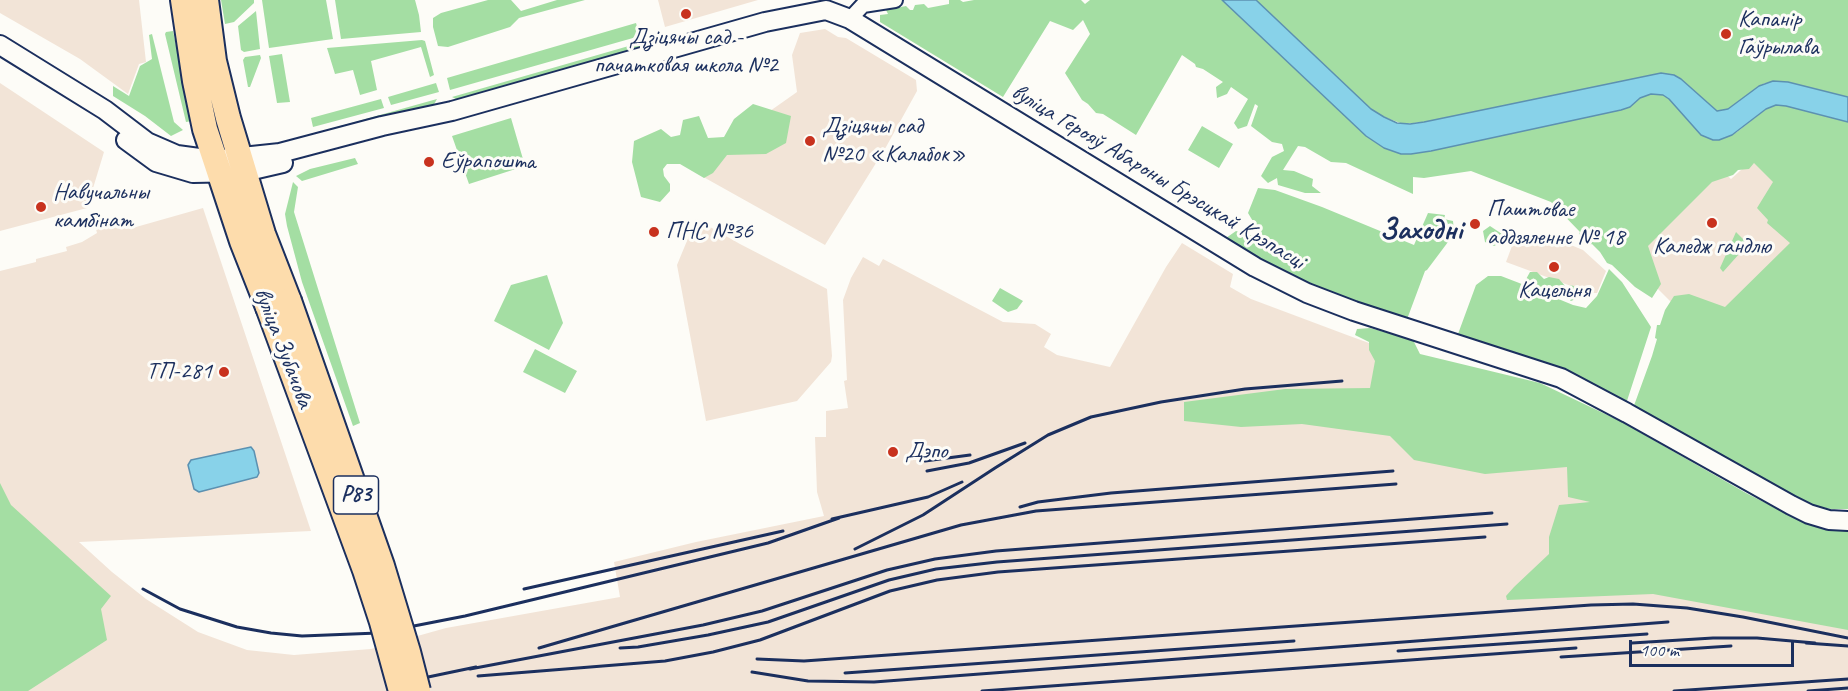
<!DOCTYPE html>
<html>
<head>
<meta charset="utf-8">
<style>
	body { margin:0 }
	#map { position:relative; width:1848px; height:691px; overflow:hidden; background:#fdfcf7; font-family:Caveat,sans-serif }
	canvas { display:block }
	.scale { position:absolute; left:1629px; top:640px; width:165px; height:27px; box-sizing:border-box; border:3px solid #1b2f5e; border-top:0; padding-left:8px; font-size:18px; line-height:21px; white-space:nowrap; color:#1b2f5e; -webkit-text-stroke:4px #fdfcf7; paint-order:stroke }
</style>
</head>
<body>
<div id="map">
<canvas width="1848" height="691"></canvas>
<div class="scale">100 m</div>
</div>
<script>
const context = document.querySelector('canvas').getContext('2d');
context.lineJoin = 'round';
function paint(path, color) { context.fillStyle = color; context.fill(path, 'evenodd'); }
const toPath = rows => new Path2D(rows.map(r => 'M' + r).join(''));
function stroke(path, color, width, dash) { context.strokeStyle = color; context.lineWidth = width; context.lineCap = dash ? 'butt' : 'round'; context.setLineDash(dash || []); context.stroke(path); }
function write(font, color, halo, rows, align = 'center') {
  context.font = font + ' Caveat,sans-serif'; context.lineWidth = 6; context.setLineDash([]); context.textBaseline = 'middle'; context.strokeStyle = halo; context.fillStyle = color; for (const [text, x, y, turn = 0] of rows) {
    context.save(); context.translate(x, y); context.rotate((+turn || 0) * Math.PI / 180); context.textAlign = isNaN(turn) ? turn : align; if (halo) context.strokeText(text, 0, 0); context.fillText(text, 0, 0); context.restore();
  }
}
paint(toPath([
	[0,0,139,0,146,62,139,64,128,94,80,59,0,13],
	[658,0,758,0,665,27],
	[825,29,838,37,846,38,916,80,917,91,886,147,825,245,698,174,736,135,797,92,792,55,800,33],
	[0,83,104,152,87,208,0,231],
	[1682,135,1731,179,1771,143,1822,144,1779,313,1684,315,1647,278,1585,160],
	[203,208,311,531,79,542,112,572,146,599,198,632,247,650,294,655,371,649,446,628,620,597,614,562,696,542,824,516,817,492,815,437,826,437,826,411,848,408,844,381,847,380,843,300,851,278,863,257,879,266,883,259,1003,322,1035,324,1051,334,1044,347,1057,355,1110,367,1166,267,1182,243,1233,274,1230,287,1251,299,1347,335,1432,366,1848,562,1848,691,0,691,0,271,36,262,36,259,67,251,66,247,82,242,97,233,96,229,109,225,110,228,123,224,129,229],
	[696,219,740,244,827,289,832,356,831,362,797,401,706,421,677,265],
	[1542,233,1583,250,1606,271,1597,293,1590,293,1506,262,1512,246]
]), '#f2e4d7');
paint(toPath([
	[221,0,254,0,254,3,234,22,225,24],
	[262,0,326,0,333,39,269,48],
	[335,0,415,0,419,15,421,32,341,39],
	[488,0,511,0,521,11,557,0,585,0,519,18,510,27,448,47,438,46,433,27,433,18,441,13],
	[949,0,960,0,963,2,974,0,1081,0,1085,4,1090,0,1222,0,1366,136,1375,142,1401,154,1411,154,1431,151,1621,110,1630,107,1640,98,1651,94,1663,95,1669,99,1701,134,1713,140,1725,138,1737,132,1766,109,1776,105,1786,106,1848,122,1848,509,1831,509,1798,502,1632,411,1652,356,1657,339,1655,338,1657,325,1660,325,1665,310,1674,296,1689,294,1725,307,1790,243,1767,223,1768,220,1757,208,1773,182,1754,163,1749,169,1738,170,1733,175,1712,182,1648,246,1661,284,1652,298,1635,287,1612,265,1607,263,1600,252,1592,244,1589,245,1579,234,1580,232,1551,202,1471,171,1424,178,1413,177,1413,194,1346,163,1331,162,1305,147,1298,146,1283,170,1294,171,1313,179,1312,186,1321,193,1305,193,1278,185,1277,178,1268,183,1261,176,1272,157,1284,151,1282,144,1272,142,1251,126,1258,106,1255,104,1247,126,1238,129,1234,123,1248,99,1231,87,1227,94,1217,98,1216,87,1223,82,1203,69,1196,67,1195,64,1182,55,1136,135,1103,114,1096,113,1088,104,1082,100,1065,73,1090,34,1083,20,1073,30,1050,21,1003,97,880,22,880,15,888,14,886,10,906,6,910,10,913,10,915,5,924,4,928,8,949,4],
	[1256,0,1848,0,1848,97,1788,82,1765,83,1759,86,1728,109,1717,111,1681,79,1674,75,1661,73,1424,122,1403,124,1384,117,1371,109],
	[256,11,260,49,244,52,241,50,238,26],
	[636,23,640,36,450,90,447,78],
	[173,31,192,121,186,122,165,34,166,32],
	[152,34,174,122,183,130,171,136,145,116,113,96,113,86,129,96,140,66,152,59,149,35],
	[422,40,425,41,434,75,430,77,421,47,371,61,377,90,360,95,353,70,335,74,327,48],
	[646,41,645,47,464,99,456,99,452,97],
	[282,54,290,102,277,103,269,56],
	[260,55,261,58,250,87,248,87,243,60,245,57],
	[436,83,439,92,391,105,388,97],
	[381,99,384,108,313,127,311,118],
	[437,99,433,106,280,145,280,143],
	[753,104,791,116,786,143,766,154,727,155,713,173,704,178,680,164,667,164,663,169,664,176,670,184,670,191,660,202,641,197,632,162,634,141,661,129,671,137,680,135,683,120,699,116,708,138,724,137,734,119],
	[511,118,525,166,469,184,452,136],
	[1202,126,1233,144,1219,168,1188,150],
	[355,158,358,164,302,181,296,176,310,169],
	[293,182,298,187,294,212,360,423,353,426,302,282,287,226,285,214],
	[1258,188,1275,190,1322,207,1414,245,1428,213,1445,215,1444,219,1453,221,1454,232,1448,242,1427,270,1425,271,1406,322,1337,299,1227,245,1226,238,1236,231,1260,238,1260,233,1248,213],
	[1490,226,1502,234,1502,242,1494,246,1485,242,1483,231],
	[1736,232,1748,244,1723,272,1720,268],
	[1609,269,1622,282,1651,327,1625,407,1463,340,1458,334,1476,285,1488,276,1501,276,1527,286,1525,281,1530,272,1537,272,1544,279,1549,277,1559,279,1566,287,1571,285,1583,290,1583,296,1571,301,1560,291,1549,293,1539,291,1573,305,1586,308,1597,296],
	[547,275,563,323,549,350,494,321,511,285],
	[1000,288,1023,301,1017,309,1008,312,992,301],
	[1370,328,1413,340,1420,354,1540,383,1622,422,1746,493,1787,514,1826,527,1848,527,1848,630,1653,594,1507,600,1506,596,1514,587,1549,554,1549,537,1559,505,1590,502,1568,497,1567,467,1485,474,1414,460,1390,436,1302,424,1241,427,1184,421,1184,402,1285,389,1370,388,1375,361,1369,350,1369,342,1355,335,1357,329],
	[535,349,577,371,565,393,523,372],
	[0,483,11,505,111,596,101,609,107,640,28,691,0,691]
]), '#a4dea3');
const water = toPath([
	[1222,0,1256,0,1371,109,1384,117,1397,123,1410,124,1424,122,1661,73,1674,75,1681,79,1717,111,1728,109,1759,86,1773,81,1788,82,1848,97,1848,122,1786,106,1776,105,1766,109,1732,135,1719,140,1713,140,1701,135,1669,99,1663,95,1651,94,1640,98,1630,107,1621,110,1431,151,1411,154,1401,154,1384,148,1366,136,1222,0],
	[251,447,254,451,259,473,257,477,199,492,194,489,188,465,191,460,251,447]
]);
paint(water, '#88d2e9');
stroke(water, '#5c91b1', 1.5);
const street = toPath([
	[850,19,863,5,895,0]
]);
const secondary = toPath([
	[0,45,105,110,147,142,177,155,214,160,280,153,382,126,452,111,765,22,826,10,850,19,1255,267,1307,293,1354,311,1561,378,1627,413,1791,505,1809,514,1829,520,1848,521],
	[126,140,156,162,193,173,244,172,283,163]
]);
const highway = toPath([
	[183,0,195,81,205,129,242,241,268,307],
	[206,0,214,61,228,118,263,234,289,301]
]);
stroke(street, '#1b2f5e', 18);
stroke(secondary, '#1b2f5e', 22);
stroke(highway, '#1b2f5e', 28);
stroke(street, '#fdfcf7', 14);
stroke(secondary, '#fdfcf7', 18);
stroke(highway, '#fddcac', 24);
stroke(toPath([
	[925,461,970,455],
	[927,471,969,463,1025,443],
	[1020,507,1038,502,1111,493,1393,471],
	[832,519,928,497,962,482],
	[855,549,923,515,995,468,1048,435,1091,417,1161,402,1245,389,1342,381],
	[143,589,180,609,237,627,271,633,302,636,378,633,465,616,768,543,839,518],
	[524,589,783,531],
	[1632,643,1713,638,1757,638,1815,643],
	[1806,643,1848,646],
	[539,648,961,525,1036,511,1396,484],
	[620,648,638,647,708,635,768,622,889,580,936,569,997,562,1507,524],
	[1398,651,1647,634],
	[1561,657,1731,646],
	[757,659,804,661,1591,605,1633,604,1687,608,1743,617,1848,638],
	[470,669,703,625,762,611,887,570,935,559,996,551,1492,513],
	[752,672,808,681,874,682,1668,622],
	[845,673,1294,641],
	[478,676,665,661,713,652,760,640,890,591,937,580,998,572,1485,537],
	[409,681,476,667],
	[982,691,1576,648],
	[1674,691,1848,679],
	[1808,691,1848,688]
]), '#1b2f5e', 3);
const highwayBridge = toPath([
	[289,301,382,566,408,652,418,691],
	[268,307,365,570,382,622,401,691]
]);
stroke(highwayBridge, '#1b2f5e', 28, []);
stroke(highwayBridge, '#fddcac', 24);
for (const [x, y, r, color] of [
	[686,14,6,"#c8321e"],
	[1726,34,6,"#c8321e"],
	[810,141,6,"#c8321e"],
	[429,162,6,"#c8321e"],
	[41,207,6,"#c8321e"],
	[1712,223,6,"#c8321e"],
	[1475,224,6,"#c8321e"],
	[654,232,6,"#c8321e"],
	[1554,267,6,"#c8321e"],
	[224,372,6,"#c8321e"],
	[893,452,6,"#c8321e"]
]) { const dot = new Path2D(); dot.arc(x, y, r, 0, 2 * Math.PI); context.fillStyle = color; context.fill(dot); stroke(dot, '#fdfcf7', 2); }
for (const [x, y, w] of [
	[356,495,45]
]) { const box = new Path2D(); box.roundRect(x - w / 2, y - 19, w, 38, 4.5); context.fillStyle = '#fdfcf7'; context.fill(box); stroke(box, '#1b2f5e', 1.5); }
write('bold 22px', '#1b2f5e', null, [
	["Р83",356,495]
]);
write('24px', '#1b2f5e', '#fdfcf7', [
	["Капанір",1738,20],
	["Гаўрылава",1738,48],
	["Дзіцячы сад -",686,38,"center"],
	["пачатковая школа №2",686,66,"center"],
	["Дзіцячы сад",822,127],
	["№20 «Калабок»",822,155],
	["Еўрапошта",441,162],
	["Навучальны",53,193],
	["камбінат",53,221],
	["Паштовае",1487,210],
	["аддзяленне № 18",1487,238],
	["ПНС №36",666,232],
	["Каледж гандлю",1712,247,"center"],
	["Кацельня",1554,291,"center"],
	["ТП-281",212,372,"right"],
	["Дэпо",905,452]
], 'left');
write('24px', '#1b2f5e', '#fdfcf7', [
	["вуліца Герояў Абароны Брэсцкай Крэпасці",1158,177,31],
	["вуліца Зубачова",283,348,69]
]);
write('bold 30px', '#1b2f5e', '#fdfcf7', [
	["Заходні",1421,231]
]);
</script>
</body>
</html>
